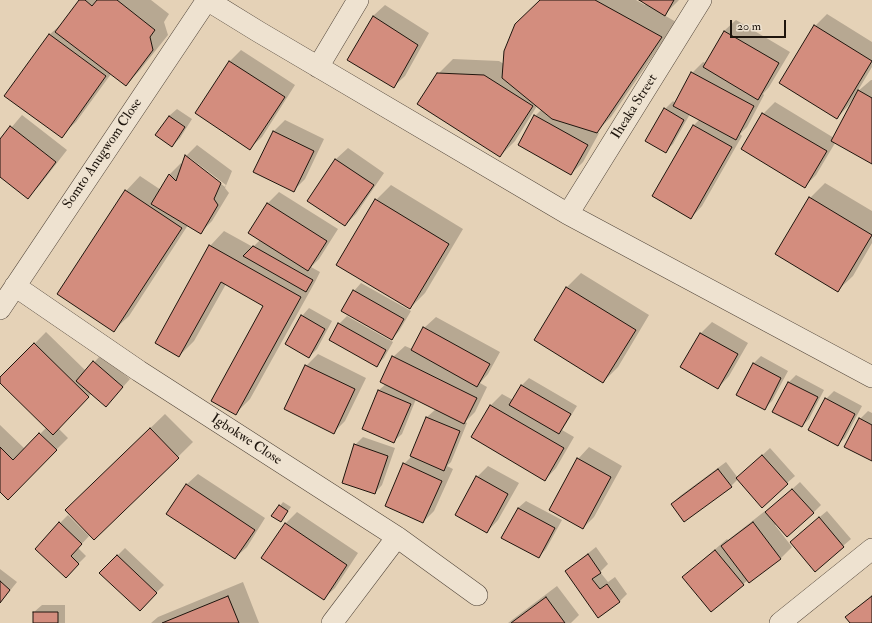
<!DOCTYPE html>
<html>
<head>
<meta charset="utf-8">
<style>
	body { margin:0 }
	#map { position:relative; width:872px; height:623px; overflow:hidden; background:#e5d2b7; font-family:"IM FELL Double Pica",serif }
	canvas { display:block }
	.scale { position:absolute; left:730px; top:20px; width:56px; height:18px; box-sizing:border-box; border:2px solid #1e150d; border-top:0; padding-left:5px; font-size:12px; line-height:14px; white-space:nowrap; color:#1e150d; -webkit-text-stroke:3px #eee2d0; paint-order:stroke }
</style>
</head>
<body>
<div id="map">
<canvas width="872" height="623"></canvas>
<div class="scale">20 m</div>
</div>
<script>
const context = document.querySelector('canvas').getContext('2d');
context.lineJoin = 'round';
function paint(path, color) { context.fillStyle = color; context.fill(path, 'evenodd'); }
const toPath = rows => new Path2D(rows.map(r => 'M' + r).join(''));
function stroke(path, color, width, dash) { context.strokeStyle = color; context.lineWidth = width; context.lineCap = dash ? 'butt' : 'round'; context.setLineDash(dash || []); context.stroke(path); }
function write(font, color, halo, rows, align = 'center') {
  context.font = font + ' "IM FELL Double Pica",serif'; context.lineWidth = 3.5; context.setLineDash([]); context.textBaseline = 'middle'; context.strokeStyle = halo; context.fillStyle = color; for (const [text, x, y, turn = 0] of rows) {
    context.save(); context.translate(x, y); context.rotate((+turn || 0) * Math.PI / 180); context.textAlign = isNaN(turn) ? turn : align; if (halo) context.strokeText(text, 0, 0); context.fillText(text, 0, 0); context.restore();
  }
}
paint(toPath([
	[81,0,151,0,169,14,164,22,168,35,140,70,126,85,111,74,76,122,61,136,49,35,65,21],
	[541,0,636,0,645,5,646,3,641,0,679,0,664,15,676,22,611,117,596,132,599,133,583,162,571,174,519,145,535,116,542,109,537,106,515,141,500,156,438,74,453,59,499,61,504,64],
	[385,5,429,33,405,76,393,87,349,59,373,16],
	[827,14,872,42,872,67,857,92,871,80,872,80,872,162,835,143,816,175,805,186,742,149,763,114,775,102,834,138,857,95,856,94,848,106,837,118,780,83,815,26],
	[736,20,790,52,769,87,763,94,764,95,747,127,740,134,742,136,702,206,691,218,694,125,700,119,690,114,673,144,665,152,665,109,673,101,675,103,692,73,703,62,706,63,724,31],
	[241,50,295,85,262,137,250,148,196,113,230,61],
	[177,109,192,119,180,138,172,146,157,135,169,116],
	[22,115,67,150,39,186,28,197,0,176,0,141],
	[285,120,324,139,305,179,293,191,254,171,274,131],
	[197,145,232,171,225,188,229,193,212,221,200,233,188,225,129,316,114,330,126,191,140,176,161,190,170,174,181,163,182,165,186,156],
	[190,158,226,185,225,187,190,160],
	[348,148,384,173,356,214,345,225,308,201,336,159],
	[825,183,872,211,872,243,853,276,838,290,810,198],
	[391,185,463,229,425,293,410,308,376,200],
	[279,192,338,229,319,259,311,267,320,272,315,282,250,399,236,413,265,306,226,284,194,341,179,356,210,246,224,231,253,247,260,240,249,233,268,203],
	[581,273,649,315,618,367,603,382,566,288],
	[361,283,411,311,399,331,392,339,354,291],
	[309,308,332,321,317,349,309,357,302,316],
	[347,316,393,342,384,358,376,366,339,324],
	[436,317,500,352,488,374,480,383,487,387,475,412,465,422,467,423,451,462,447,466,453,469,434,511,423,522,404,464,412,456,427,417,436,409,416,399,402,434,394,441,363,428,379,390,386,384,393,357,405,346,412,349,424,328],
	[712,322,748,343,729,376,718,388,682,367,701,333],
	[46,332,86,371,101,355,130,379,106,406,92,393,58,428,68,438,8,498,0,490,0,425,25,449,47,427,0,382,0,379],
	[318,354,366,378,345,421,334,432,285,409,306,366],
	[761,356,788,371,772,401,764,409,753,364],
	[796,375,824,390,809,419,802,426,789,382],
	[529,378,577,406,562,430,574,437,556,468,545,480,472,437,491,405,502,394,513,400,522,385],
	[834,391,862,406,845,438,837,445,809,430,826,399],
	[868,411,872,413,872,460,860,419],
	[165,414,193,442,95,539,81,495],
	[363,437,395,448,382,485,375,493,355,445],
	[589,447,622,466,594,517,583,528,578,459],
	[770,448,795,476,787,483,738,479,731,486,672,504,680,496,726,462,738,478],
	[488,466,519,483,498,520,487,532,477,477],
	[198,474,265,518,247,547,235,558,186,485],
	[800,482,821,505,813,513,775,525,792,547,781,558,749,582,748,580,711,611,683,577,727,539,728,540,765,511,766,513],
	[526,501,562,520,546,549,539,557,518,508],
	[283,502,291,507,284,517,273,515],
	[827,511,851,539,815,570,799,534],
	[297,512,358,553,335,588,323,599,285,524],
	[68,515,89,536,78,548,86,556,73,569,60,523],
	[596,547,608,564,600,572,608,582,615,577,627,594,619,602,566,571],
	[125,548,164,585,147,602,117,556],
	[0,569,17,582,0,603],
	[243,582,259,623,151,623,158,617],
	[557,586,579,615,571,623,508,623],
	[872,595,872,623,852,623,847,617],
	[42,605,65,605,65,623,34,623,34,612]
]), '#0003');
const building = toPath([
	[79,0,85,0,92,6,97,0,117,0,155,30,150,37,153,50,126,86,55,32,79,0],
	[540,0,595,0,662,37,597,133,552,119,502,78,504,51,515,24,540,0],
	[639,0,674,0,665,16,639,0],
	[373,16,418,45,394,88,347,60,373,16],
	[814,25,872,61,837,119,779,83,814,25],
	[724,31,779,63,758,100,703,67,724,31],
	[49,34,106,76,62,138,4,96,49,34],
	[229,61,285,97,250,150,195,113,229,61],
	[691,72,754,106,736,140,673,106,691,72],
	[437,73,484,75,533,106,500,157,417,104,437,73],
	[858,90,872,98,872,164,831,141,858,90],
	[664,108,684,120,666,153,645,141,664,108],
	[762,113,827,151,805,188,741,149,762,113],
	[534,115,588,145,571,175,518,145,534,115],
	[169,116,185,127,172,147,155,135,169,116],
	[693,125,732,147,691,219,652,196,693,125],
	[10,126,56,162,28,199,0,177,0,139,10,126],
	[273,131,314,151,294,192,253,172,273,131],
	[185,155,221,183,214,199,218,205,201,234,151,204,169,174,176,181,185,155],
	[335,159,374,185,345,226,307,201,335,159],
	[125,190,182,228,114,332,57,294,125,190],
	[809,197,872,235,838,292,775,254,809,197],
	[375,199,449,244,410,309,336,265,375,199],
	[267,203,327,241,308,271,248,233,267,203],
	[209,245,301,297,236,415,211,401,263,306,221,282,179,357,155,343,209,245],
	[253,246,313,280,306,292,243,256,253,246],
	[566,287,636,330,603,383,534,340,566,287],
	[353,290,404,319,392,340,341,311,353,290],
	[301,315,325,329,309,358,285,344,301,315],
	[338,323,386,350,377,367,329,340,338,323],
	[423,327,490,364,477,387,411,350,423,327],
	[700,333,738,354,718,389,680,367,700,333],
	[34,343,89,397,53,435,0,383,0,377,34,343],
	[392,356,477,398,464,424,380,382,392,356],
	[93,361,123,387,106,407,76,381,93,361],
	[753,363,781,378,765,410,736,395,753,363],
	[305,365,355,389,334,434,284,409,305,365],
	[788,382,818,397,802,427,772,412,788,382],
	[521,385,571,414,559,434,509,405,521,385],
	[378,390,411,404,394,443,362,429,378,390],
	[825,398,855,414,838,446,808,430,825,398],
	[490,405,564,448,545,481,471,437,490,405],
	[426,417,460,431,444,471,410,456,426,417],
	[859,418,872,425,872,461,844,447,859,418],
	[150,428,179,458,94,540,65,510,150,428],
	[39,433,57,450,8,500,0,492,0,447,13,460,39,433],
	[354,444,388,456,375,494,342,483,354,444],
	[762,455,788,484,762,508,736,478,762,455],
	[577,458,611,477,583,529,549,510,577,458],
	[403,463,442,481,423,523,385,506,403,463],
	[718,469,732,487,684,522,671,504,718,469],
	[476,476,508,494,487,533,455,515,476,476],
	[186,484,255,530,235,559,166,514,186,484],
	[792,489,814,513,787,537,765,512,792,489],
	[279,505,288,511,281,522,271,516,279,505],
	[518,508,555,528,539,558,501,538,518,508],
	[819,517,844,547,815,572,790,542,819,517],
	[59,522,82,544,71,556,79,564,66,578,35,549,59,522],
	[753,522,781,559,749,583,721,546,753,522],
	[285,523,347,565,324,600,261,558,285,523],
	[715,550,744,585,711,612,682,577,715,550],
	[588,554,601,573,592,579,600,589,607,584,620,602,598,618,565,571,588,554],
	[117,555,157,593,140,611,99,573,117,555],
	[0,581,10,590,0,603,0,581],
	[228,596,239,623,162,623,228,596],
	[872,596,872,623,850,623,845,617,872,596],
	[546,597,565,623,511,623,546,597],
	[33,612,58,612,58,623,33,623,33,612]
]);
paint(building, '#d38d7e');
stroke(building, '#1e150d', 1);
const minor = toPath([
	[207,0,259,32,568,214,872,377],
	[318,67,358,0],
	[568,214,701,0],
	[15,286,139,371,397,537,477,595],
	[0,309,207,0],
	[332,623,397,537],
	[780,623,872,549]
]);
stroke(minor, '#504438', 22);
stroke(minor, '#eee2d0', 21);
write('14px', '#1e150d', '#eee2d0', [
	["Iheaka Street",635,107,-58],
	["Somto Anugwom Close",103,154,-56],
	["Igbokwe Close",246,440,33]
]);
</script>
</body>
</html>
